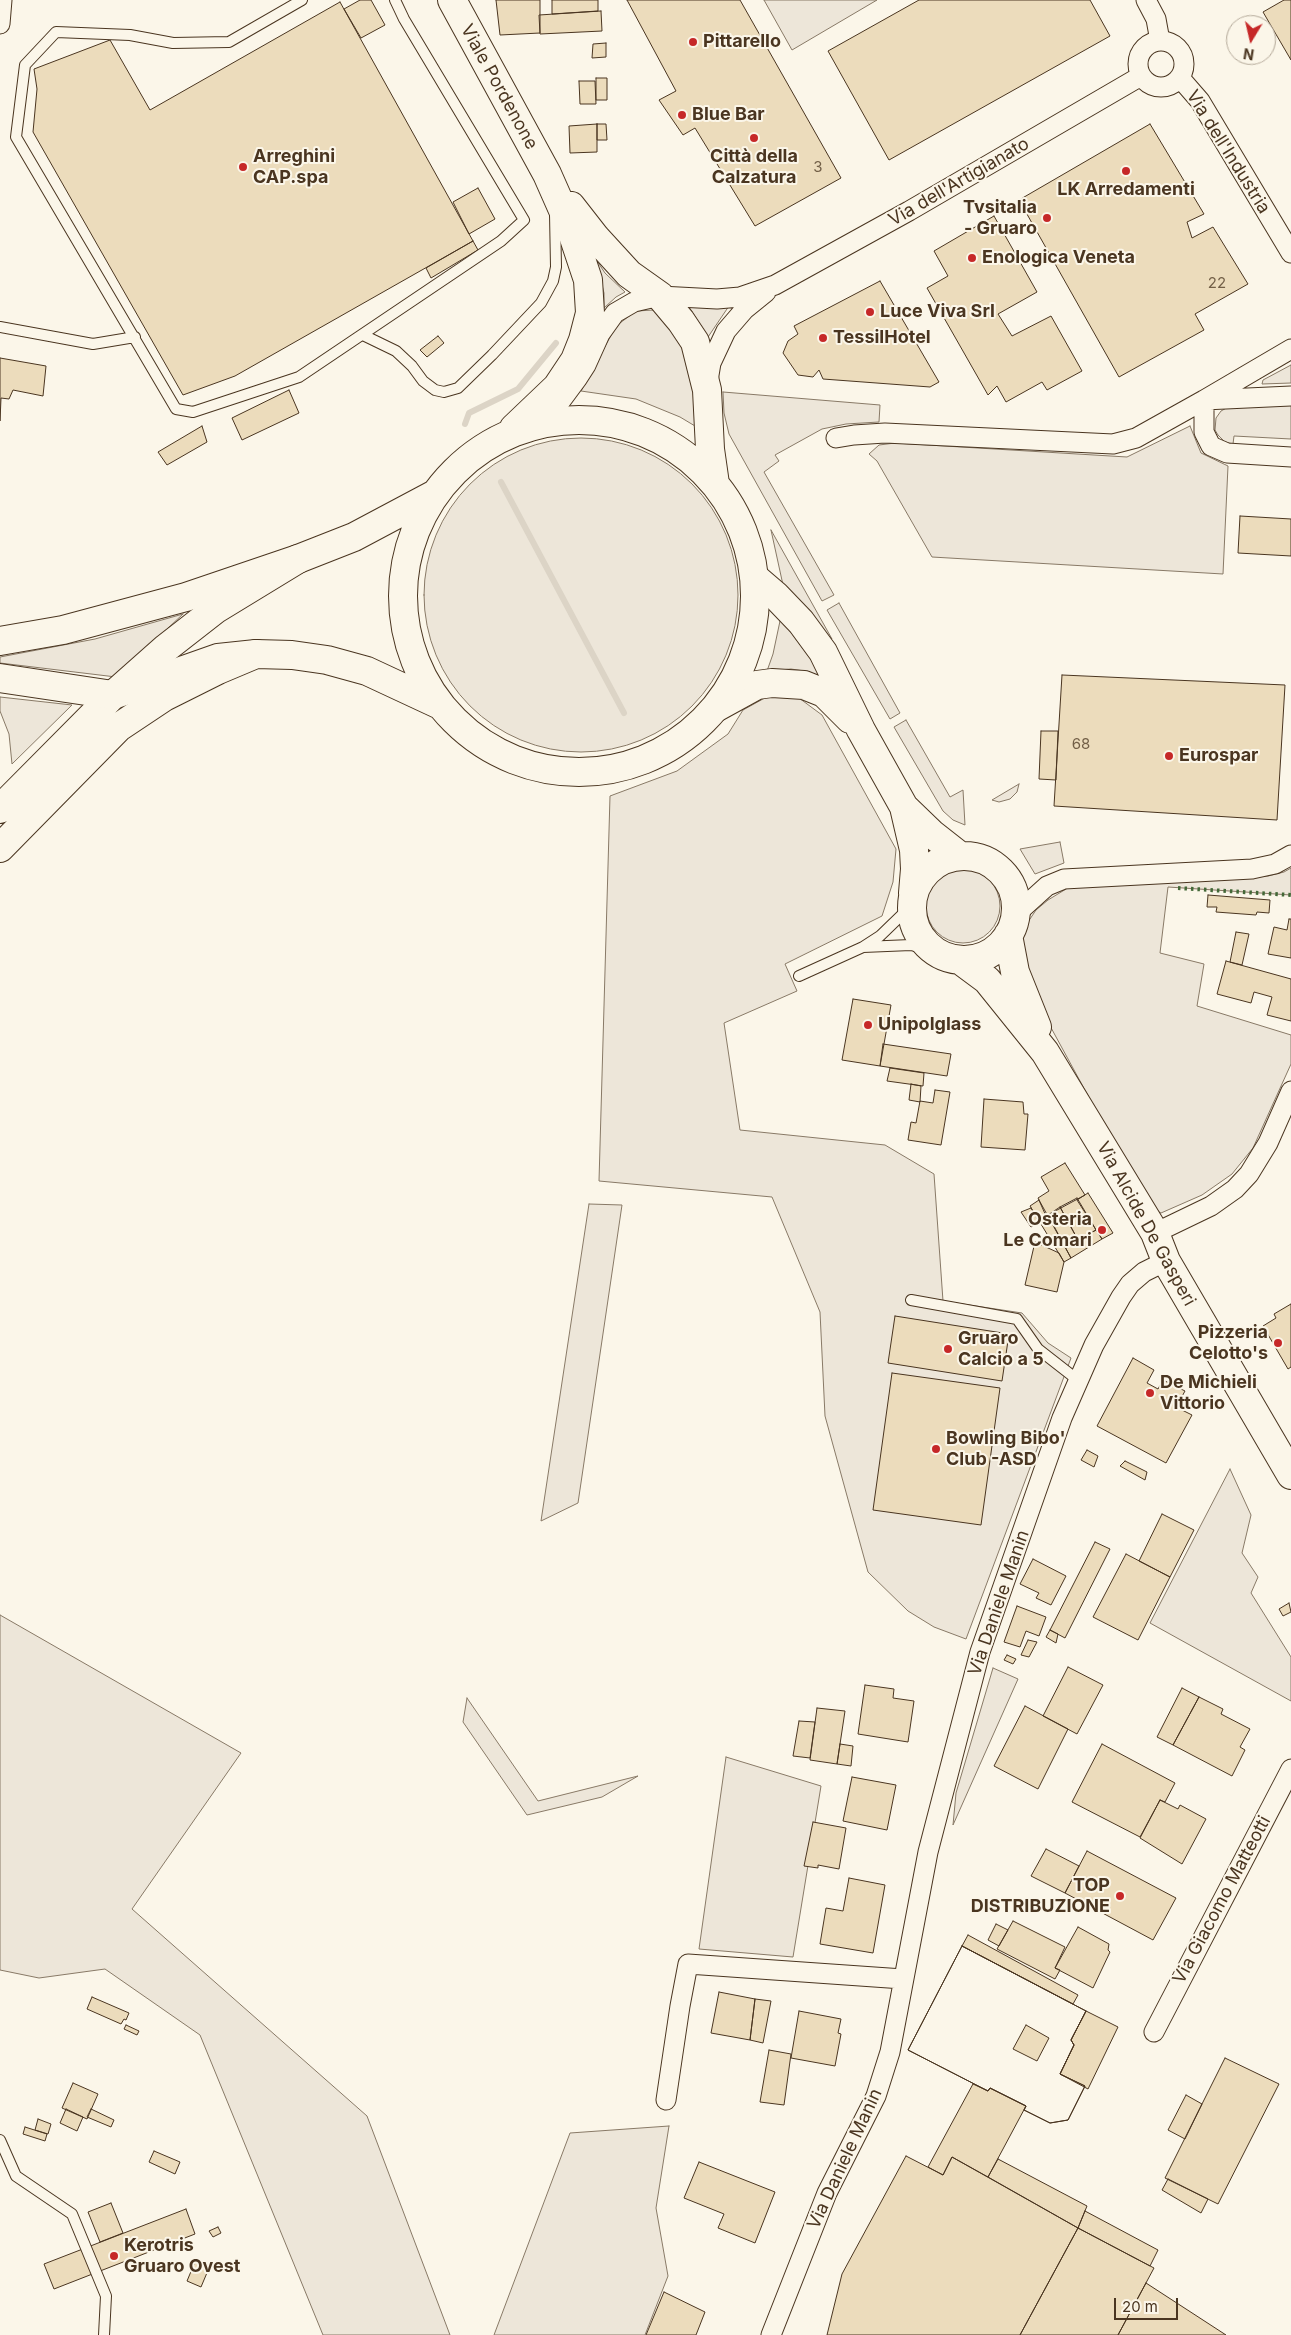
<!DOCTYPE html>
<html>
<head>
<meta charset="utf-8">
<style>
	body { margin:0 }
	#map { position:relative; width:1291px; height:2335px; overflow:hidden; background:#fbf6e9; font-family:Inter,sans-serif }
	canvas { display:block }
	.north { position:absolute; left:1226px; top:15px; width:50px; height:50px; box-sizing:border-box; background:#fbf6e9; border:1px solid #b4a999; border-radius:50%; rotate:189deg; font-size:14px; font-weight:700; line-height:20px; text-align:center; color:#4a3520 }
	.north::after { content:''; display:block; margin:auto; width:18px; height:22px; background:#c62828; clip-path:polygon(50% 0,100% 100%,50% 72%,0 100%) }
	.scale { position:absolute; left:1114px; top:2298px; width:64px; height:22px; box-sizing:border-box; border:2px solid #4a3520; border-top:0; padding-left:6px; font-size:15px; line-height:18px; white-space:nowrap; color:#4a3520; -webkit-text-stroke:4px #fbf6e9; paint-order:stroke }
</style>
</head>
<body>
<div id="map">
<canvas width="1291" height="2335"></canvas>
<div class="north">N</div>
<div class="scale">20 m</div>
</div>
<script>
const context = document.querySelector('canvas').getContext('2d');
context.lineJoin = 'round';
function paint(path, color) { context.fillStyle = color; context.fill(path, 'evenodd'); }
const toPath = rows => new Path2D(rows.map(r => 'M' + r).join(''));
function stroke(path, color, width, dash) { context.strokeStyle = color; context.lineWidth = width; context.lineCap = dash ? 'butt' : 'round'; context.setLineDash(dash || []); context.stroke(path); }
function write(font, color, halo, rows, align = 'center') {
  context.font = font + ' Inter,sans-serif'; context.lineWidth = 4; context.setLineDash([]); context.textBaseline = 'middle'; context.strokeStyle = halo; context.fillStyle = color; for (const [text, x, y, turn = 0] of rows) {
    context.save(); context.translate(x, y); context.rotate((+turn || 0) * Math.PI / 180); context.textAlign = isNaN(turn) ? turn : align; if (halo) context.strokeText(text, 0, 0); context.fillText(text, 0, 0); context.restore();
  }
}
const green = toPath([
	[764,0,877,0,792,50,764,0],
	[595,258,605,273,625,292,616,297,604,308,604,293,595,258],
	[729,306,708,337,689,307,729,306],
	[654,310,679,335,693,376,695,426,680,417,636,399,581,391,616,326,636,311,654,310],
	[1291,365,1291,383,1262,384,1263,380,1291,365],
	[723,392,880,405,879,422,846,424,822,429,775,455,779,461,764,472,834,595,822,601,729,434,724,413,723,392],
	[1247,403,1291,405,1291,439,1234,436,1233,444,1225,442,1218,435,1215,430,1216,418,1221,411,1230,406,1247,403],
	[1190,426,1201,453,1228,466,1223,574,932,557,877,461,869,454,879,445,895,443,1127,457,1190,426],
	'424 595a157 157 0 1 1 314 0a157 157 0 1 1-314 0Z',
	[771,530,832,639,828,638,783,585,771,530],
	[839,603,900,713,890,719,827,610,839,603],
	[183,614,116,677,0,663,0,657,95,639,183,614],
	[780,621,784,623,828,682,804,671,791,669,767,671,773,654,780,621],
	[772,694,799,698,822,715,896,849,893,882,882,916,785,964,797,991,724,1023,740,1130,885,1145,934,1174,943,1301,1022,1313,1048,1343,1071,1358,966,1639,934,1627,908,1611,868,1572,825,1416,820,1312,772,1197,599,1181,610,796,677,771,728,734,743,710,772,694],
	[0,697,72,705,12,764,9,734,0,711,0,697],
	[906,720,950,797,963,790,965,825,953,820,943,811,894,727,906,720],
	[1019,784,1017,792,1010,799,999,802,992,800,1019,784],
	[1060,842,1064,863,1035,874,1020,849,1060,842],
	[1291,868,1291,895,1168,887,1160,953,1204,964,1197,1006,1291,1035,1291,1064,1253,1148,1232,1174,1202,1195,1161,1213,1148,1206,1043,1013,1022,948,1024,928,1036,910,1048,900,1071,886,1268,876,1284,872,1291,868],
	'926 906a37 37 0 1 1 74 0a37 37 0 1 1-74 0Z',
	[589,1204,622,1205,578,1503,541,1521,589,1204],
	[1230,1469,1251,1515,1242,1553,1258,1577,1251,1593,1291,1657,1291,1701,1150,1623,1230,1469],
	[0,1615,241,1753,132,1909,367,2116,450,2335,323,2335,200,2035,105,1969,39,1978,0,1970,0,1615],
	[993,1668,1018,1679,953,1825,956,1793,993,1668],
	[467,1698,538,1801,638,1776,602,1797,527,1815,463,1722,467,1698],
	[726,1757,821,1786,793,1957,699,1949,726,1757],
	[669,2126,656,2208,668,2276,645,2335,494,2335,570,2133,669,2126]
]);
paint(green, '#ede6d9');
stroke(green, '#887966', 1);
stroke(toPath([
	[465,424,469,413,518,389,556,343],
	[501,482,624,713]
]), '#dcd4c6', 6);
const building = toPath([
	[360,0,371,0,385,25,361,38,344,9,360,0],
	[496,0,540,0,540,33,500,35,496,0],
	[552,0,598,0,598,11,552,14,552,0],
	[627,0,740,0,841,178,755,226,695,128,683,135,659,100,676,91,627,0],
	[919,0,1090,0,1110,36,889,160,828,51,919,0],
	[1284,0,1291,0,1291,60,1263,12,1284,0],
	[340,2,473,241,235,376,183,395,33,132,37,89,34,69,110,40,150,110,340,2],
	[601,11,602,31,540,34,539,15,601,11],
	[606,43,606,57,592,58,593,44,606,43],
	[596,78,607,78,607,100,596,100,596,78],
	[579,81,595,81,596,104,580,104,579,81],
	[597,124,606,124,607,140,597,140,597,124],
	[597,124,597,152,570,153,569,126,597,124],
	[1150,124,1204,214,1187,222,1192,238,1213,227,1248,284,1195,314,1204,330,1119,377,1019,200,1150,124],
	[478,188,495,219,469,234,453,202,478,188],
	[994,216,1037,292,998,314,1012,336,1051,316,1082,371,1047,390,1042,382,1006,402,997,386,988,395,927,288,948,276,934,251,994,216],
	[473,241,478,250,431,278,426,268,473,241],
	[880,281,939,382,930,387,823,379,819,370,813,377,798,375,783,353,788,341,798,334,794,326,880,281],
	[438,336,444,343,427,357,420,350,438,336],
	[0,358,46,366,43,396,13,390,9,399,1,398,0,421,0,358],
	[289,390,299,413,242,440,232,418,289,390],
	[202,426,207,442,167,465,158,452,202,426],
	[1240,516,1291,519,1291,556,1238,553,1240,516],
	[1062,675,1285,685,1277,820,1054,806,1062,675],
	[1041,731,1058,731,1056,780,1039,779,1041,731],
	[1208,895,1270,900,1269,913,1257,912,1256,915,1216,912,1217,907,1207,907,1208,895],
	[1289,919,1291,919,1291,958,1268,954,1274,927,1287,930,1289,919],
	[1236,932,1249,934,1242,965,1230,962,1236,932],
	[1226,961,1291,979,1291,1021,1267,1015,1272,997,1254,992,1251,1003,1217,994,1226,961],
	[853,999,891,1005,880,1066,842,1060,853,999],
	[883,1044,951,1054,947,1076,880,1066,883,1044],
	[890,1068,924,1073,923,1086,887,1081,890,1068],
	[911,1084,921,1086,920,1102,909,1100,911,1084],
	[935,1090,950,1092,941,1145,908,1140,911,1122,916,1123,920,1101,933,1103,935,1090],
	[984,1099,1023,1102,1024,1114,1028,1114,1025,1150,981,1147,984,1099],
	[1065,1163,1085,1195,1046,1216,1038,1198,1049,1191,1041,1177,1065,1163],
	[1088,1193,1113,1233,1102,1239,1077,1200,1088,1193],
	[1077,1198,1096,1230,1078,1240,1060,1207,1077,1198],
	[1039,1200,1071,1258,1064,1262,1030,1206,1039,1200],
	[1060,1207,1078,1240,1096,1230,1102,1239,1071,1258,1048,1215,1060,1207],
	[1031,1208,1039,1222,1031,1227,1021,1212,1031,1208],
	[1035,1242,1059,1253,1064,1262,1057,1292,1025,1285,1035,1242],
	[1291,1304,1291,1367,1288,1369,1263,1326,1276,1318,1274,1314,1291,1304],
	[895,1316,1009,1334,1002,1381,888,1363,895,1316],
	[1133,1358,1154,1370,1147,1383,1158,1389,1163,1380,1185,1391,1176,1407,1192,1415,1166,1463,1097,1426,1133,1358],
	[892,1373,1000,1388,981,1525,873,1510,892,1373],
	[1087,1450,1098,1456,1094,1467,1081,1460,1087,1450],
	[1125,1461,1147,1472,1145,1480,1120,1466,1125,1461],
	[1162,1514,1194,1530,1170,1577,1139,1561,1162,1514],
	[1095,1542,1110,1549,1065,1638,1050,1630,1095,1542],
	[1126,1554,1170,1577,1138,1640,1093,1617,1126,1554],
	[1033,1559,1066,1576,1051,1605,1036,1598,1039,1593,1020,1584,1033,1559],
	[1289,1603,1291,1612,1283,1616,1279,1609,1289,1603],
	[1017,1606,1046,1617,1039,1636,1026,1631,1020,1647,1004,1642,1017,1606],
	[1050,1630,1058,1634,1056,1643,1046,1637,1050,1630],
	[1028,1640,1037,1642,1029,1657,1021,1655,1028,1640],
	[1007,1655,1016,1659,1013,1664,1004,1660,1007,1655],
	[1068,1667,1103,1685,1077,1734,1043,1716,1068,1667],
	[865,1685,894,1689,893,1698,914,1701,908,1742,858,1734,865,1685],
	[1182,1688,1199,1697,1173,1745,1157,1737,1182,1688],
	[1199,1697,1223,1709,1221,1714,1250,1729,1240,1747,1245,1750,1232,1776,1173,1745,1199,1697],
	[1025,1706,1068,1729,1038,1789,994,1766,1025,1706],
	[817,1708,845,1711,837,1764,810,1760,817,1708],
	[799,1721,815,1722,810,1758,793,1756,799,1721],
	[840,1744,853,1746,851,1766,837,1764,840,1744],
	[1102,1744,1175,1783,1165,1802,1160,1800,1140,1837,1072,1802,1102,1744],
	[852,1777,896,1785,887,1830,843,1821,852,1777],
	[1160,1800,1178,1809,1180,1805,1206,1819,1182,1864,1140,1838,1160,1800],
	[813,1822,846,1828,839,1869,818,1865,818,1868,804,1866,813,1822],
	[1046,1849,1079,1866,1065,1893,1031,1876,1046,1849],
	[1087,1851,1176,1898,1153,1940,1065,1893,1087,1851],
	[849,1878,885,1885,873,1953,820,1944,826,1908,843,1911,849,1878],
	[1013,1921,1065,1947,1055,1968,1060,1970,1055,1979,997,1949,1013,1921],
	[996,1924,1008,1930,999,1946,988,1940,996,1924],
	[1078,1927,1109,1944,1108,1950,1110,1952,1093,1988,1055,1968,1078,1927],
	[968,1935,1078,1995,1073,2004,962,1946,968,1935],
	[962,1946,1086,2011,1071,2040,1074,2045,1060,2074,1085,2086,1068,2120,1050,2123,1024,2110,1026,2106,990,2088,988,2091,908,2050,962,1946],
	[1026,2025,1049,2038,1037,2061,1013,2049,1026,2025],
	[962,1946,1086,2011,1071,2040,1074,2045,1060,2074,1085,2086,1068,2120,1050,2123,1024,2110,1026,2106,990,2088,988,2091,908,2050,962,1946],
	[719,1992,755,1999,750,2040,711,2033,719,1992],
	[92,1997,129,2013,126,2020,124,2019,121,2024,87,2009,92,1997],
	[755,1999,771,2001,763,2043,750,2040,755,1999],
	[799,2011,841,2019,838,2033,841,2034,835,2066,791,2058,799,2011],
	[1086,2011,1118,2027,1088,2089,1060,2074,1074,2045,1071,2040,1086,2011],
	[126,2025,139,2031,137,2035,124,2029,126,2025],
	[769,2050,791,2054,784,2105,760,2102,769,2050],
	[1225,2058,1279,2084,1218,2204,1165,2178,1225,2058],
	[73,2083,98,2094,87,2119,62,2108,73,2083],
	[973,2084,988,2091,990,2088,1026,2106,988,2177,952,2157,943,2175,928,2167,973,2084],
	[1186,2095,1202,2104,1185,2139,1168,2130,1186,2095],
	[66,2109,83,2117,77,2131,60,2123,66,2109],
	[91,2109,114,2120,111,2127,87,2117,91,2109],
	[38,2119,51,2124,48,2134,35,2130,38,2119],
	[25,2127,47,2134,45,2141,23,2134,25,2127],
	[154,2151,180,2162,175,2174,149,2162,154,2151],
	[906,2156,943,2175,952,2157,1078,2228,1020,2335,827,2335,842,2274,906,2156],
	[998,2159,1087,2206,1078,2228,988,2177,998,2159],
	[699,2162,775,2192,755,2243,718,2228,724,2214,684,2198,699,2162],
	[1168,2179,1208,2199,1201,2213,1162,2190,1168,2179],
	[111,2203,123,2233,100,2242,88,2212,111,2203],
	[186,2209,195,2234,54,2289,44,2264,186,2209],
	[1085,2211,1158,2250,1150,2266,1078,2228,1085,2211],
	[218,2227,221,2233,213,2237,209,2231,218,2227],
	[1078,2228,1154,2268,1118,2335,1020,2335,1078,2228],
	[195,2262,209,2268,201,2287,187,2281,195,2262],
	[1146,2283,1226,2335,1118,2335,1146,2283],
	[664,2292,705,2312,696,2335,646,2335,664,2292]
]);
paint(building, '#ecdcbc');
stroke(building, '#4a3520', 1);
const service = toPath([
	[302,0,229,42,173,43,130,35,56,32,25,65,16,137,176,409,193,412,299,377,501,241,524,220,404,19,395,0],
	[0,327,93,344,135,337],
	[363,335,396,351,412,366,423,381,435,390,444,392,458,388,492,355,541,303,553,281,556,267,555,214],
	[911,906,880,936,863,947,911,945,934,951],
	[799,976,863,947],
	[911,1300,1017,1319,1038,1349,1079,1381],
	[0,2140,16,2176,72,2214,106,2296,104,2335]
]);
const minor = toPath([
	[1146,0,1156,19,1160,41],
	[0,24,2,0],
	'1138 64a23 23 0 1 1 46 0a23 23 0 1 1-46 0Z',
	[1180,78,1200,101,1291,253],
	[1291,349,1204,400,1291,396],
	[708,381,711,363,726,331,745,309,766,292],
	[1204,400,1204,432,1211,446,1227,453,1291,457],
	[540,423,554,410,577,379,586,365,600,334,615,313,634,302,660,296,717,299,740,297,775,285,909,211,1141,76],
	[836,438,854,435,885,433,1113,444,1136,438,1204,400],
	[1016,914,1047,886,1064,879,1252,869,1275,864,1291,855],
	[1155,1233,1211,1206,1235,1189,1249,1174,1268,1143,1291,1091],
	[1154,2032,1291,1769],
	[666,2100,680,2006,688,1964,903,1979],
	[771,2335,827,2193,876,2096,890,2052,928,1852,980,1652,1062,1418,1094,1345,1121,1297,1130,1284,1144,1272,1166,1261]
]);
const secondary = toPath([
	[755,578,776,596,801,622,823,652,861,730,904,807,914,850,915,869,913,893],
	[717,707,757,685,772,683,804,685,824,693,850,719],
	[904,807,932,834,960,856],
	'912 908a52 52 0 1 1 104 0a52 52 0 1 1-104 0Z',
	[1008,935,1015,972,1037,1027],
	[960,960,987,980,1045,1052,1155,1233,1166,1261,1291,1475]
]);
const primary = toPath([
	[452,0,547,174,570,226,588,280,590,313,583,340,575,360,557,387,514,428],
	[571,206,596,238,629,274,660,296,681,321,695,342,707,390,710,449,715,484],
	'403 596a176 176 0 1 1 352 0a176 176 0 1 1-352 0Z',
	[0,809,113,695,166,648,216,609,298,559,354,537,433,495],
	[0,848,119,727,164,697,218,670,256,654,292,655,327,660,367,671,440,705]
]);
const motorway = toPath([
	[0,641,63,630,186,597,298,559],
	[0,678,113,695,218,658,256,654]
]);
stroke(service, '#4a3520', 12);
stroke(minor, '#4a3520', 21);
stroke(secondary, '#4a3520', 30);
stroke(primary, '#4a3520', 30);
stroke(motorway, '#4a3520', 30);
stroke(service, '#fbf6e9', 10);
stroke(minor, '#fbf6e9', 19);
stroke(secondary, '#fbf6e9', 28);
stroke(primary, '#fbf6e9', 28);
stroke(motorway, '#fbf6e9', 28);
stroke(toPath([
	[1178,888,1291,895]
]), '#436837', 4, [2.5, 4]);
for (const [x, y, r, color] of [
	[693,42,5,"#c62828"],
	[682,115,5,"#c62828"],
	[754,138,5,"#c62828"],
	[243,167,5,"#c62828"],
	[1126,171,5,"#c62828"],
	[1047,218,5,"#c62828"],
	[972,258,5,"#c62828"],
	[870,312,5,"#c62828"],
	[823,338,5,"#c62828"],
	[1169,756,5,"#c62828"],
	[868,1025,5,"#c62828"],
	[1102,1230,5,"#c62828"],
	[1278,1343,5,"#c62828"],
	[948,1349,5,"#c62828"],
	[1150,1393,5,"#c62828"],
	[936,1449,5,"#c62828"],
	[1120,1896,5,"#c62828"],
	[114,2256,5,"#c62828"]
]) { const dot = new Path2D(); dot.arc(x, y, r, 0, 2 * Math.PI); context.fillStyle = color; context.fill(dot); stroke(dot, '#fbf6e9', 2); }
write('15px', '#725f47', null, [
	["3",818,167],
	["22",1217,283],
	["68",1081,744]
]);
write('bold 18px', '#4a3520', '#fbf6e9', [
	["Pittarello",703,42],
	["Blue Bar",692,115],
	["Arreghini",253,157],
	["CAP.spa",253,178],
	["Città della",754,157,"center"],
	["Calzatura",754,178,"center"],
	["LK Arredamenti",1126,190,"center"],
	["Tvsitalia",1037,208,"right"],
	["- Gruaro",1037,229,"right"],
	["Enologica Veneta",982,258],
	["Luce Viva Srl",880,312],
	["TessilHotel",833,338],
	["Eurospar",1179,756],
	["Unipolglass",878,1025],
	["Osteria",1092,1220,"right"],
	["Le Comari",1092,1241,"right"],
	["Pizzeria",1268,1333,"right"],
	["Celotto's",1268,1354,"right"],
	["Gruaro",958,1339],
	["Calcio a 5",958,1360],
	["De Michieli",1160,1383],
	["Vittorio",1160,1404],
	["Bowling Bibo'",946,1439],
	["Club -ASD",946,1460],
	["TOP",1110,1886,"right"],
	["DISTRIBUZIONE",1110,1907,"right"],
	["Kerotris",124,2246],
	["Gruaro Ovest",124,2267]
], 'left');
write('18px', '#4a3520', '#fbf6e9', [
	["Viale Pordenone",499,87,61],
	["Via dell'Industria",1228,152,58],
	["Via dell'Artigianato",959,182,-30],
	["Via Alcide De Gasperi",1146,1224,61],
	["Via Daniele Manin",999,1603,-71],
	["Via Giacomo Matteotti",1222,1900,-62],
	["Via Daniele Manin",845,2159,-65]
]);
</script>
</body>
</html>
